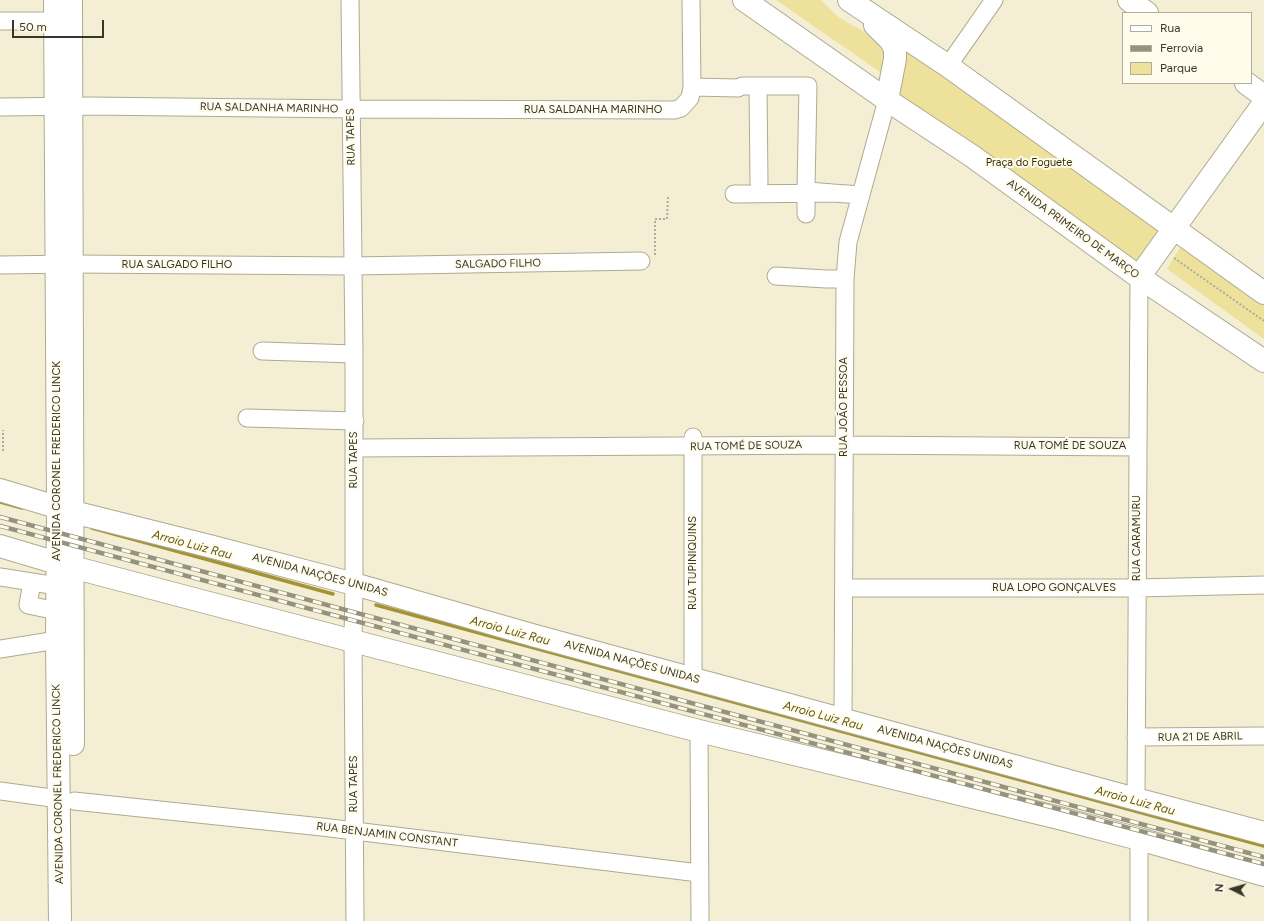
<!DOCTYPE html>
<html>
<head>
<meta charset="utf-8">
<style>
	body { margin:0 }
	#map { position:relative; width:1264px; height:921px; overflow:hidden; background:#f4efd4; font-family:Figtree,sans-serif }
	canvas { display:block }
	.legend { position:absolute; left:1122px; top:12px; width:130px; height:72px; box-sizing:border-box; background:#fffceb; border:1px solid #afad9e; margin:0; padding:5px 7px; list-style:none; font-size:12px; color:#38362b }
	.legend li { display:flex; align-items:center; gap:8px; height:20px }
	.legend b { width:20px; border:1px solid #afad9e }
	.north { position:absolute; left:1212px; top:869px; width:40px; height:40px; -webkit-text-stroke:3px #fffceb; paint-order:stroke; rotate:275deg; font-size:11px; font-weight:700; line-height:16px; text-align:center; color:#38362b }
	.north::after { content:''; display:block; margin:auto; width:14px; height:18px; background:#38362b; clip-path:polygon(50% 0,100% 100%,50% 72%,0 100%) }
	.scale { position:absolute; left:12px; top:20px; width:92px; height:18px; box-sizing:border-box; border:2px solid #38362b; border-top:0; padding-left:5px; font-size:12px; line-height:14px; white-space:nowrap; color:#38362b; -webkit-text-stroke:3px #fffceb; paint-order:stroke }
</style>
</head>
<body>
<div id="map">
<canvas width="1264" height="921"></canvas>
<ul class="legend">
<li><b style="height:5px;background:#fff"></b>Rua</li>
<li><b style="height:5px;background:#95927f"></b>Ferrovia</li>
<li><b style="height:11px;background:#ede19b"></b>Parque</li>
</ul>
<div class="north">N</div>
<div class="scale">50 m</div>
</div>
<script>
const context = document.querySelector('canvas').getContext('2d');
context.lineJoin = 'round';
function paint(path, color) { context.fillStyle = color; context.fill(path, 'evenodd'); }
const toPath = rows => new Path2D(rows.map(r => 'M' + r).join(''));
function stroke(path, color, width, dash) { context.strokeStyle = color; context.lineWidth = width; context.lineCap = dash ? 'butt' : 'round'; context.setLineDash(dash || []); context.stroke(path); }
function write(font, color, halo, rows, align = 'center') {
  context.font = font + ' Figtree,sans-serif'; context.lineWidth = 4; context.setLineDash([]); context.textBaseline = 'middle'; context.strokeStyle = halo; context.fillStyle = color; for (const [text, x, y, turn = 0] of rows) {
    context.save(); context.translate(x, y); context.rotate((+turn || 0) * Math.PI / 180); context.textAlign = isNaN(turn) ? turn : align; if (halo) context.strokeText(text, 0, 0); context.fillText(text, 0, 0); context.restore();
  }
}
paint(toPath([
	[776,0,821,0,838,17,873,37,887,55,883,74],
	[901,47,1164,230,1136,265,900,97],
	[1184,241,1264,299,1264,339,1167,269]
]), '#ede19b');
stroke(toPath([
	[0,502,22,508],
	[92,528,333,594],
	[376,605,1264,846]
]), '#a49335', 3.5);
const minor = toPath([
	[350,0,354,354,354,584,353,641,355,921],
	[0,21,55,21],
	[948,66,994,0],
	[692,87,738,88,742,86,758,86],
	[0,107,90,106,350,109,674,110,681,108,690,98,692,87,691,0],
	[759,183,758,86,808,86,806,189,808,191,833,193],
	[734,194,833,193,861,195],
	[806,214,806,189],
	[0,265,72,264,354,266,641,261],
	[776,276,826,279,845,279],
	[262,351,354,354],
	[247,418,355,421],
	[693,437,693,678],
	[354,448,844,445,1138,447],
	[0,577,57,586],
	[32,582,28,605,57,611],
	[844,588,1137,588,1264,585],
	[0,649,57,640],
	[843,719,845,279,848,242,887,100],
	[699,731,700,921],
	[1136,737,1264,736],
	[0,791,59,799],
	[1136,799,1139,277],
	[74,801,322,827,699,873],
	[1139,921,1139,839]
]);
const major = toPath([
	[55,0,58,507,57,640,60,921],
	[71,0,73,744],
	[744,0,887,100,972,156,1139,277,1264,361],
	[849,0,948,66,1264,293],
	[1129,0,1147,13],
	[875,25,891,41,895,49,895,59,887,100],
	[1246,83,1264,96],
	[1139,277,1264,103],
	[0,490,73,512,213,547,354,584,532,635,1136,799,1264,833],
	[0,546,57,563,353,641,699,731,1059,818,1139,839,1264,875]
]);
stroke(minor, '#aeaa90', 19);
stroke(major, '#aeaa90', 24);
stroke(toPath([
	[655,255,655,219,667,219,668,195],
	[1174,258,1264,321],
	[3,451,3,430]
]), '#b0ac97', 2, [2, 2]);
stroke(minor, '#fff', 17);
stroke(major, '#fff', 22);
const rail = toPath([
	[0,517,1264,857],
	[0,526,1264,864]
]);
stroke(rail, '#95927f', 4.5);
stroke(rail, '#fffceb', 3, [9]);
write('11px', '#38362b', '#fffceb', [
	["RUA SALDANHA MARINHO",269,108,1],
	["RUA SALDANHA MARINHO",593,110],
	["RUA TAPES",351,137,-91],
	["AVENIDA PRIMEIRO DE MARÇO",1073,229,36],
	["SALGADO FILHO",498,264,-1],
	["RUA SALGADO FILHO",177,265],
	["RUA JOÃO PESSOA",844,407,-90],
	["RUA TOMÉ DE SOUZA",746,446,-1],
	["RUA TOMÉ DE SOUZA",1070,446],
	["RUA TAPES",354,460,-90],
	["AVENIDA CORONEL FREDERICO LINCK",57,461,-90],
	["RUA CARAMURU",1137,538,-90],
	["RUA TUPINIQUINS",693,563,-90],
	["AVENIDA NAÇÕES UNIDAS",320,575,15],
	["RUA LOPO GONÇALVES",1054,588],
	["AVENIDA NAÇÕES UNIDAS",632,662,15],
	["RUA 21 DE ABRIL",1200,737,-1],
	["AVENIDA NAÇÕES UNIDAS",945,747,15],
	["AVENIDA CORONEL FREDERICO LINCK",58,784,-91],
	["RUA TAPES",354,784,-90],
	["RUA BENJAMIN CONSTANT",387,835,7]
]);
write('11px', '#373007', '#fffceb', [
	["Praça do Foguete",1029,163]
]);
write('italic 12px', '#635711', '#fffceb', [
	["Arroio Luiz Rau",192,545,15],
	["Arroio Luiz Rau",510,631,15],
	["Arroio Luiz Rau",823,716,15],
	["Arroio Luiz Rau",1135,801,15]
]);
</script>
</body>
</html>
